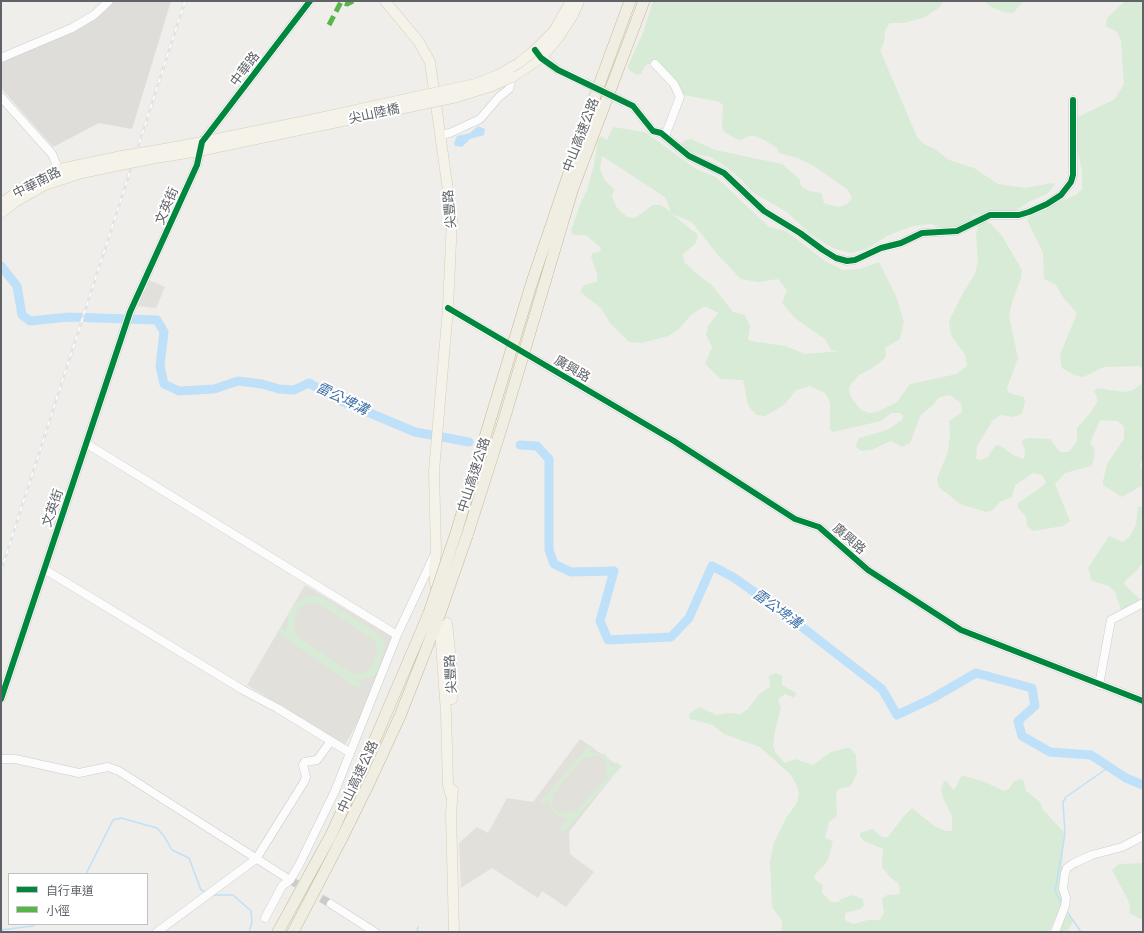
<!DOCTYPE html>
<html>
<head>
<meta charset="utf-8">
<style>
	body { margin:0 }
	#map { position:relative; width:1144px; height:933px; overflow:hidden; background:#efeeea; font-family:Inter,"Noto Sans TC",sans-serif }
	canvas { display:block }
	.frame { position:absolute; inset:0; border:2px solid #5f6368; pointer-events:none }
	.legend { position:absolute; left:8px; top:873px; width:140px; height:52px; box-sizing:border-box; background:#fff; border:1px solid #bfc1c3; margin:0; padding:5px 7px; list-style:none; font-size:12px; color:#5f6368 }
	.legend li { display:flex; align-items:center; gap:8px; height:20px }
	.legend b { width:20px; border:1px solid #bfc1c3 }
</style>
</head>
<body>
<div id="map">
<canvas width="1144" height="933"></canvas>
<div class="frame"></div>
<ul class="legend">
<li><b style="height:5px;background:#00873e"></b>自行車道</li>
<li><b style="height:5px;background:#58b549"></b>小徑</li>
</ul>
</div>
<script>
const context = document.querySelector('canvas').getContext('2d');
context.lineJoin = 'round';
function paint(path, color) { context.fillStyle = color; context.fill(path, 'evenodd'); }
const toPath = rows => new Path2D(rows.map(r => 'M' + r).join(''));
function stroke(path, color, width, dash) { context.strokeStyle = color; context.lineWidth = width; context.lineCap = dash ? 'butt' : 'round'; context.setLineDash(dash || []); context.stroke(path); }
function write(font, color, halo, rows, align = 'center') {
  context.font = font + ' Inter,"Noto Sans TC",sans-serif'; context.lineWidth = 4; context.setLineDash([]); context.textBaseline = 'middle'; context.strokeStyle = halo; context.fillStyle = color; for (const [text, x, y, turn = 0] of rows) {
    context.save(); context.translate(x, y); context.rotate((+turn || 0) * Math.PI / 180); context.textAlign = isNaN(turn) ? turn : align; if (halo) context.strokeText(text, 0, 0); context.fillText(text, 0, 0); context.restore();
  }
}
paint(toPath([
	[114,1,171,1,132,129,99,123,53,147,1,88,1,63,76,29,104,11]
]), '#dfddda');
paint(toPath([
	[149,280,165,287,156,308,137,306],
	[305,585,392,637,361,716,345,745,247,685],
	[580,739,620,767,569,832,570,854,594,872,566,907,542,891,538,898,492,868,461,888,459,843,477,827,488,833,507,798,533,802]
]), '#e2e0da');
paint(toPath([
	[653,1,944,1,939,8,923,18,903,23,890,23,885,30,884,43,880,50,917,137,922,143,935,149,949,160,974,168,998,184,1025,188,1052,183,1055,185,1047,194,1030,201,1015,211,1001,211,975,215,961,226,948,230,931,224,913,226,889,235,866,249,850,253,833,248,810,234,787,212,752,192,740,178,722,164,710,157,693,153,682,145,683,141,691,139,715,150,782,164,799,179,802,187,809,191,822,193,823,201,826,204,839,207,847,204,852,198,848,190,814,166,798,158,779,153,777,148,764,140,752,135,740,140,736,139,724,132,722,127,723,106,720,102,684,95,671,75,657,64,648,64,645,66,641,74,637,75,629,70,628,66,643,33],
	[985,1,1019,1,1022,3,1013,13,1004,12,991,7],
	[1125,1,1143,1,1143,368,1138,366,1104,367,1083,377,1074,375,1062,368,1060,355,1077,313,1062,296,1056,285,1044,279,1043,253,1027,220,1036,211,1076,195,1082,189,1082,171,1077,149,1076,118,1115,99,1124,84,1121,40,1117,32,1106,26,1107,18],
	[613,127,645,132,696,169,716,177,769,227,786,231,825,261,843,270,860,269,879,262,896,296,904,322,900,339,885,348,886,354,885,358,871,369,859,375,850,385,849,389,851,397,861,410,869,413,877,412,897,402,910,384,957,374,967,366,965,355,951,335,949,321,963,293,975,274,978,261,976,235,979,222,983,220,990,223,1002,236,1022,270,1021,278,1013,299,1009,316,1018,358,1007,388,1008,392,1012,394,1024,397,1025,401,1022,414,1013,417,1001,415,993,420,977,446,976,459,980,460,988,457,995,446,999,445,1013,455,1024,459,1025,451,1022,442,1024,439,1029,438,1050,439,1060,452,1069,452,1077,441,1077,428,1092,411,1098,400,1094,391,1097,388,1124,392,1133,390,1143,383,1143,454,1140,467,1143,469,1143,485,1122,497,1103,485,1103,481,1107,464,1124,439,1124,426,1117,421,1100,420,1090,443,1095,450,1093,463,1091,466,1065,473,1055,484,1070,521,1063,526,1033,531,1027,526,1026,517,1018,507,1018,503,1043,486,1046,482,1042,475,1034,473,1030,475,1015,485,1012,497,1000,502,991,511,986,512,960,504,939,487,937,479,948,451,950,434,949,421,962,412,961,403,950,395,938,398,934,404,920,416,910,443,902,447,891,441,871,450,862,451,858,449,856,446,859,438,887,430,902,420,903,416,900,413,891,413,881,421,833,432,830,429,830,403,826,394,810,386,796,390,785,404,774,411,765,416,756,415,748,405,743,380,721,379,705,364,712,347,706,335,708,326,718,313,707,307,703,307,691,315,678,330,668,336,642,343,629,342,610,323,601,308,580,292,584,285,597,282,597,274,591,257,593,253,601,251,600,247,586,235,573,235,571,231,581,202,587,190,594,165,598,140,601,136,607,140],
	[602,156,665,197,671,212,661,205,653,205,635,218,627,217,617,208,612,197,614,189,605,181,600,169],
	[672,214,692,222,717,254,741,279,758,282,778,279,787,290,782,303,796,319,825,339,831,350,841,351,805,354,785,346,751,341,748,339,750,327,745,315,733,312,711,284,703,279,684,262,683,254,696,243,698,235],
	[1138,507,1143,507,1143,562,1138,569,1125,581,1124,584,1142,601,1122,613,1115,592,1109,586,1092,581,1088,568,1109,536,1123,542,1130,536,1136,524],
	[307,596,320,596,380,635,385,644,378,671,372,677,358,680,362,683,359,689,278,633,281,627,286,631,288,614,296,603],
	[311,603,319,604,374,640,376,644,377,653,372,667,363,673,353,674,298,637,294,626,297,610,305,605],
	[776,673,782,676,782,685,796,693,794,698,785,694,778,699,781,707,775,731,773,746,776,753,783,761,785,763,795,759,813,765,831,752,846,748,850,748,856,755,857,773,852,784,849,787,841,788,836,792,837,816,829,822,825,838,833,841,828,860,814,876,815,880,823,885,822,893,831,902,838,902,841,899,853,895,863,899,864,905,861,909,845,913,845,920,853,924,868,920,880,920,884,913,882,898,887,895,899,894,900,889,898,883,891,878,882,867,883,849,864,841,860,836,860,833,872,829,882,837,888,837,903,817,912,808,934,826,946,831,952,831,952,816,944,800,941,789,944,781,947,781,952,789,955,789,961,776,964,776,985,782,1004,791,1009,789,1014,781,1023,779,1026,791,1040,802,1043,810,1065,833,1062,864,1065,893,1063,904,1049,932,781,932,782,921,772,907,770,862,774,842,786,818,797,803,799,794,797,786,791,775,760,747,724,734,713,725,690,719,689,714,699,707,716,715,728,713,741,714,748,709,759,694,770,687,769,676],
	[590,745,594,748,589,752,605,754,610,762,611,768,616,762,622,766,564,832,560,828,568,818,557,815,548,805,549,798,544,804,541,801],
	[598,755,605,760,607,777,577,811,566,813,557,812,551,804,554,793,583,758],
	[1143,863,1143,920,1129,913,1130,908,1128,900,1112,870,1119,864],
	[1065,913,1074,920,1067,932,1059,932]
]), '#d8ebd6');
paint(toPath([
	[478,126,485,129,484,135,470,139,462,147,455,146,454,143,457,136,470,133]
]), '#bfe0f9');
stroke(toPath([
	[86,874,113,820,121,818,157,828,164,836,172,850,189,858,201,890,206,892],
	[213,895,233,895,251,911,252,922,249,932],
	[1062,904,1055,891,1065,834,1063,802,1066,797,1109,767],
	[1066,910,1081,932],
	[1,930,33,926,35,924],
	[417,932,418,927]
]), '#bfe0f9', 1.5);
stroke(toPath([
	[1,266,17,286,22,315,30,321,69,317,157,320,164,332,160,366,164,384,179,391,214,389,238,381,262,384,279,389,294,390,309,383,339,400,415,432,469,442],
	[520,445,537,446,549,459,549,550,554,564,571,572,614,571,600,621,608,640,671,637,689,618,712,566,733,577,780,610,882,689,897,715,933,698,976,673,1032,688,1035,706,1018,721,1022,736,1050,752,1091,755,1126,778,1143,785]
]), '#bfe0f9', 9);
stroke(toPath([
	[290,880,331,904]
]), '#cbcbca', 8, [8, 4]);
const minor = toPath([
	[538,54,558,70,584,82],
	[1,58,72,28,94,15,109,1],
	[655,64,674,84,680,97,665,136],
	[1,97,52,154,61,175],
	[624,102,633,106,653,131,661,133,689,156,724,173,764,211,800,233,823,250,836,258,847,261,855,260,881,248,901,243,922,233,957,231,990,215,1019,215,1029,212,1047,204,1061,195,1071,182,1073,175,1073,100],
	[440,135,450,133,480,119,499,97,509,89,512,77],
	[448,308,505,342],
	[531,357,674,441,795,519,819,527,868,570,961,630,1143,701],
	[87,444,397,635],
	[44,569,243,690,277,708,349,752],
	[1099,685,1111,620,1143,603],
	[1,699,130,312,197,165,202,142,310,1],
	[1,759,15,759,79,773,108,767,119,771,290,880],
	[331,904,375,932],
	[265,918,282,886,290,880,299,865,335,791,397,635,434,556],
	[157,932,256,859,304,782,306,777,303,765,305,762,317,760,331,741],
	[1055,932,1065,906,1066,898,1063,888,1065,873,1067,868,1074,863,1092,855,1122,847,1143,836]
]);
const major = toPath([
	[385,1,419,42,430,62,452,219,448,308,434,471,436,552,434,570,436,591],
	[535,50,554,31,571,1],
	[512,77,541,58,558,38,573,15,579,1],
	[153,151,202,142],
	[150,159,199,151],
	[1,203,30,184,60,169,122,156],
	[1,213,15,202,45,185,82,173,120,165],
	[439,615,446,713,448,785,451,796],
	[447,623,451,660,452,699],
	[453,790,451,813,454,932]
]);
const highway = toPath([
	[456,533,531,285,595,96,630,1],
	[467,536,503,423,573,188,644,1],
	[278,932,331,835,376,737,429,613],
	[293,932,341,840,370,781,400,716,438,619]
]);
stroke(minor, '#cbcccc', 9);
stroke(major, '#d7ceb8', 11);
stroke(highway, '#c8b996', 12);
stroke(minor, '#fdfcfc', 8);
stroke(major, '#f4f2e9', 10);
stroke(highway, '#f0ede3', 11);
const rail = toPath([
	[1,571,185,1]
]);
stroke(rail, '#e4e4e4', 3);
stroke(rail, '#fff', 1.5, [4.5]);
const minorBridge = toPath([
	[584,82,624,102]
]);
const majorBridge = toPath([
	[202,142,315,119,475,84,498,75,519,63,535,50],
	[199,151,457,97,492,86,512,77],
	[122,156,153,151],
	[120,165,150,159]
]);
const highwayBridge = toPath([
	[429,613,456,533],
	[438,619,467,536]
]);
stroke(minorBridge, '#cbcccc', 9, []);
stroke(majorBridge, '#d7ceb8', 11, []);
stroke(highwayBridge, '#c8b996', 12, []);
stroke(minorBridge, '#fdfcfc', 8);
stroke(majorBridge, '#f4f2e9', 10);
stroke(highwayBridge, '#f0ede3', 11);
stroke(toPath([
	[329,25,341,2,347,4,353,1]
]), '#58b549', 5, [10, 5]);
stroke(toPath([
	[535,50,541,58,558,70,633,106,653,131,661,133,689,156,724,173,764,211,800,233,823,250,836,258,847,261,855,260,881,248,901,243,922,233,957,231,990,215,1019,215,1029,212,1047,204,1061,195,1071,182,1073,175,1073,100],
	[448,308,674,441,795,519,819,527,868,570,961,630,1143,701],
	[1,699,130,312,197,165,202,142,310,1]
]), '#00873e', 6);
write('13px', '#5f6368', '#fff', [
	["中華路",245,69,-53],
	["尖山陸橋",374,114,-12],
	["中山高速公路",581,135,-69],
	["中華南路",37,183,-27],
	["文英街",167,206,-67],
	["尖豐路",450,209,-95],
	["廣興路",572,369,30],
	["中山高速公路",474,475,-72],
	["文英街",53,508,-71],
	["廣興路",849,539,41],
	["尖豐路",451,674,-93],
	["中山高速公路",358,777,-65]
]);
write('italic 14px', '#4174aa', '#fff', [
	["雷公埤溝",342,399,26],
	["雷公埤溝",777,609,36]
]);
</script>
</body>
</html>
